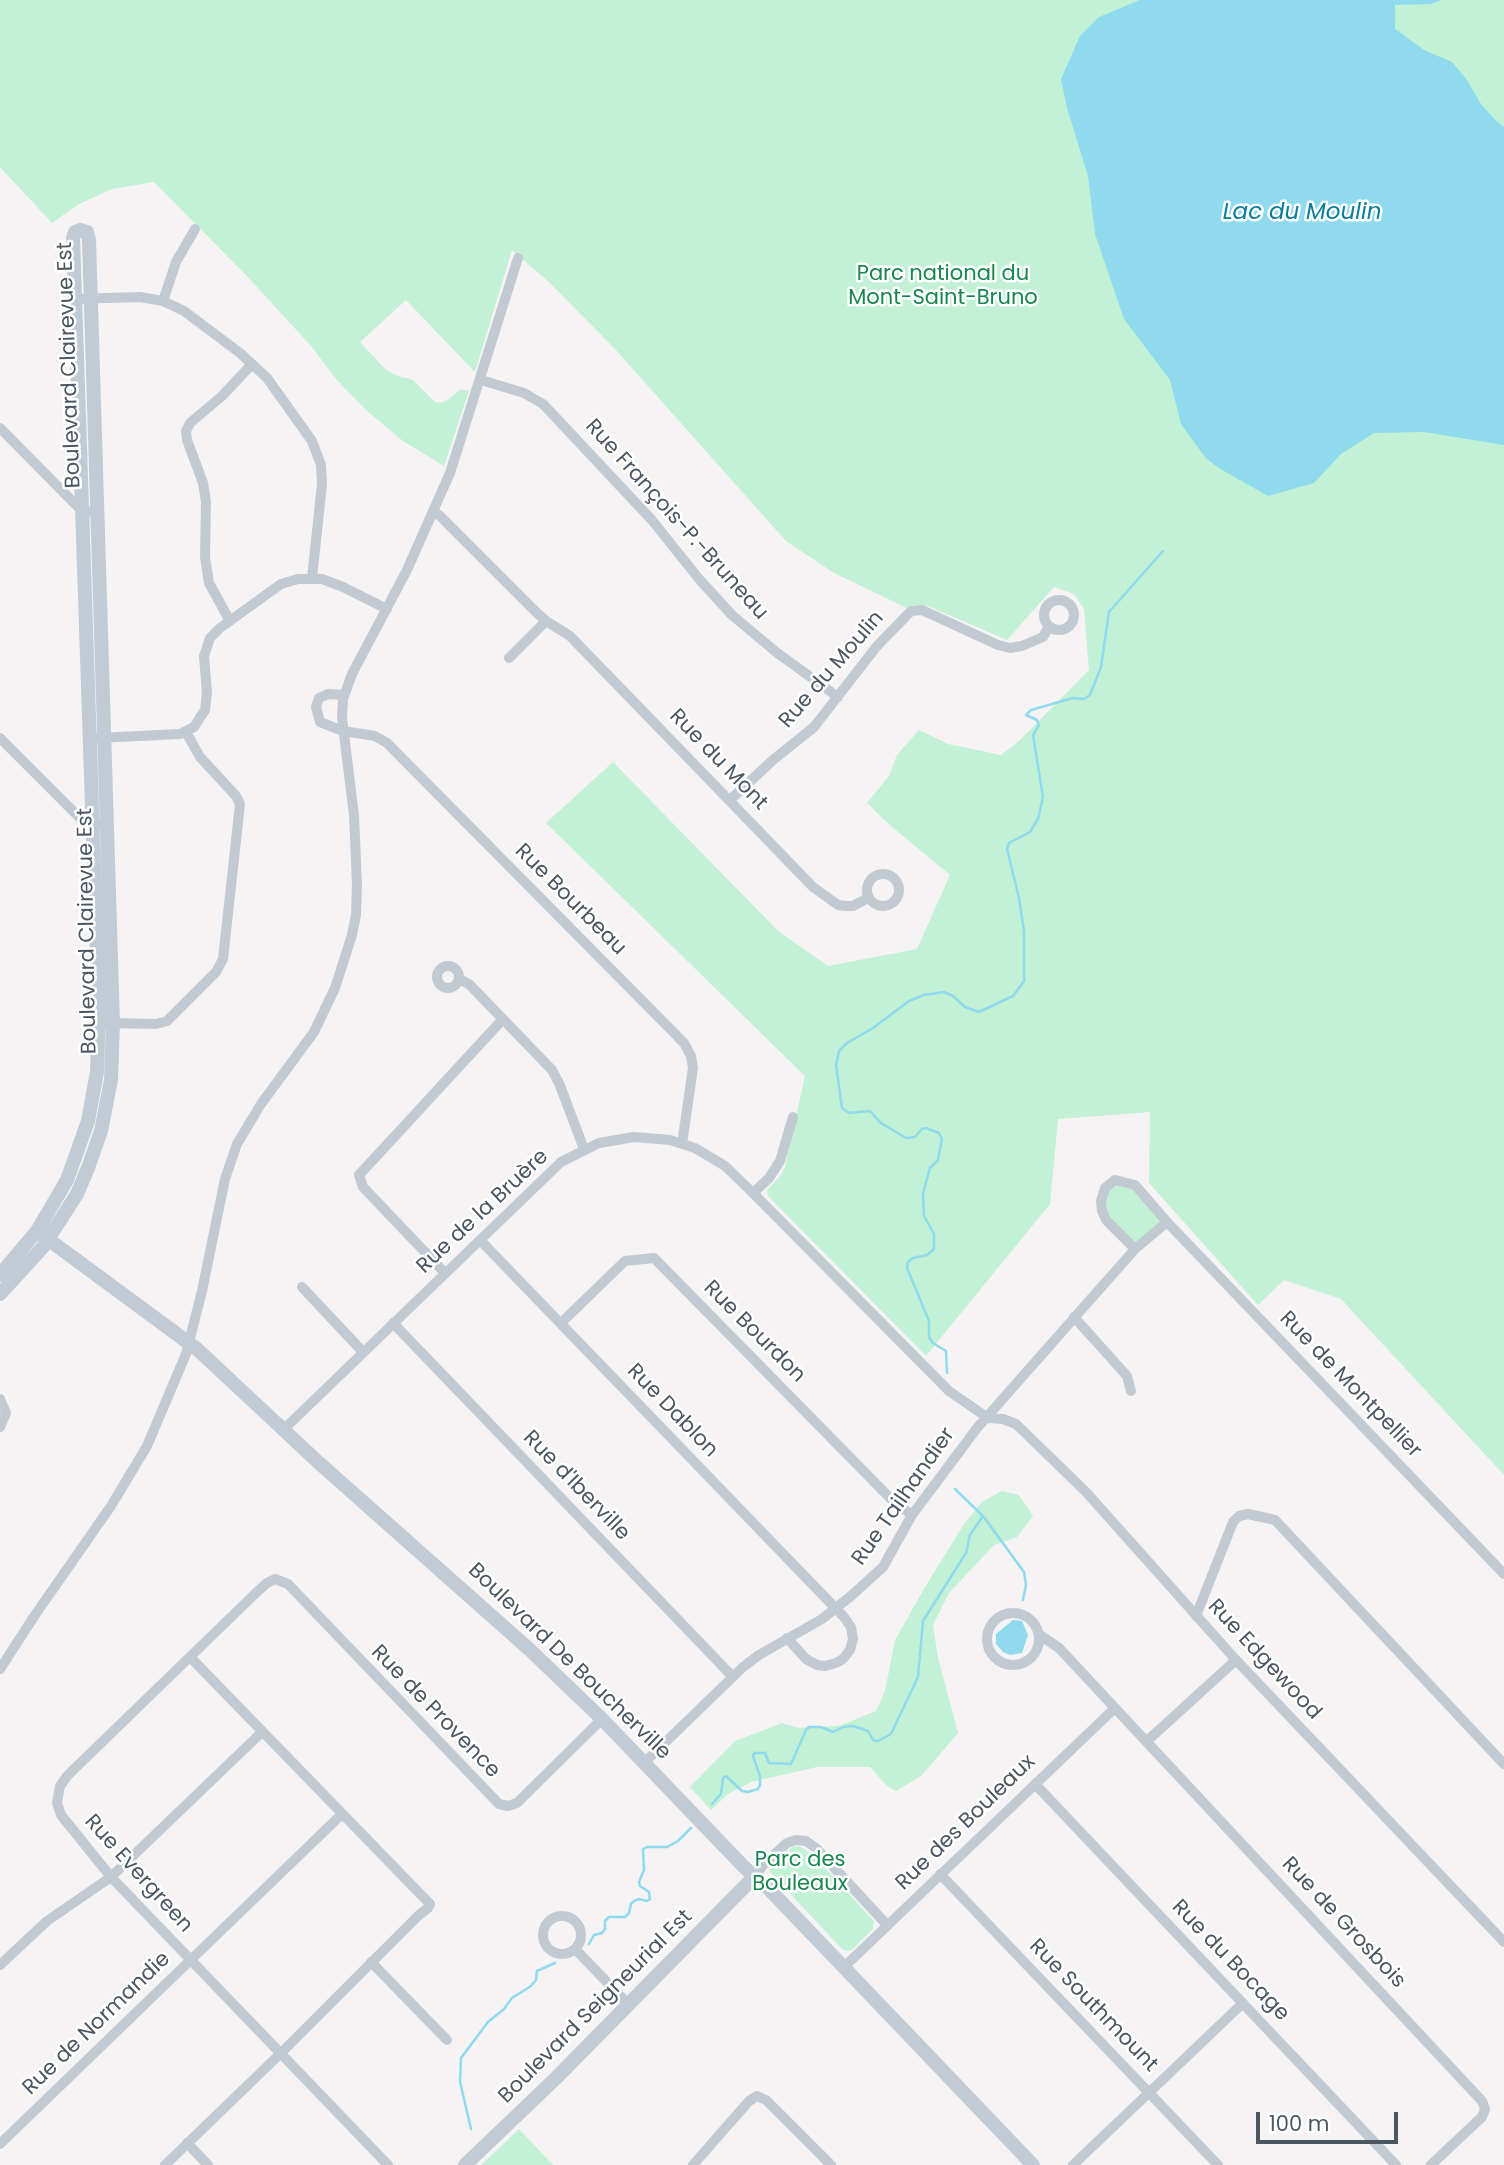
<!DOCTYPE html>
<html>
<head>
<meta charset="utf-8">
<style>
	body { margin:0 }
	#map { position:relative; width:1504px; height:2165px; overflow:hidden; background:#f5f3f3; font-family:Poppins,sans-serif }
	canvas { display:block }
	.scale { position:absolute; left:1256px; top:2112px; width:142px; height:32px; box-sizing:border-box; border:4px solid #4a5661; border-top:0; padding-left:9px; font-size:21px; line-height:24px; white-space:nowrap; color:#4a5661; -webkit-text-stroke:5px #fff; paint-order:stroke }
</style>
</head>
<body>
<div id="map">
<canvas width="1504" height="2165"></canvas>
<div class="scale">100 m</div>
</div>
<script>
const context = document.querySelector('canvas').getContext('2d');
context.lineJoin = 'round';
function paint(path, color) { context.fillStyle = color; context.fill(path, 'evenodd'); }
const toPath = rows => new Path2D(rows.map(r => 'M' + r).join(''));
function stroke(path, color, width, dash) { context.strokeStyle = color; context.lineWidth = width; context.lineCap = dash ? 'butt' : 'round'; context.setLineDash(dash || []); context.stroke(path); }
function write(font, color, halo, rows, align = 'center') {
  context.font = font + ' Poppins,sans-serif'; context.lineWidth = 5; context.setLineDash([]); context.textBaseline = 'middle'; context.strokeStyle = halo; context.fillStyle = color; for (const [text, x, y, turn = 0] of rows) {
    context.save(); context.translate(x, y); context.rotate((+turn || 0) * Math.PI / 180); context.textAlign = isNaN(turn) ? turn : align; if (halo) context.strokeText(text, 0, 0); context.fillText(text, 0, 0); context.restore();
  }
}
paint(toPath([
	[0,0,1504,0,1504,1475,1341,1299,1284,1280,1258,1305,1149,1183,1150,1112,1058,1119,1050,1204,926,1356,768,1196,767,1190,781,1175,785,1167,805,1076,546,823,613,762,778,931,828,966,917,949,950,875,891,826,867,803,889,776,897,755,919,730,948,744,1001,755,1019,741,1089,670,1084,609,1074,594,1054,587,1007,640,928,606,914,605,907,608,834,573,786,541,615,349,549,282,512,250,475,372,406,300,360,342,385,369,395,375,413,380,435,402,440,403,448,400,461,389,469,391,444,466,403,441,367,411,336,379,312,347,246,275,154,182,112,189,79,204,52,223,0,167],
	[1110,1183,1135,1185,1167,1222,1135,1249,1106,1220,1105,1188],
	[1002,1491,1019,1495,1033,1516,1017,1537,994,1545,949,1593,933,1625,938,1658,958,1733,921,1776,896,1791,887,1786,870,1767,817,1767,751,1782,728,1794,711,1810,690,1787,735,1741,782,1723,799,1728,839,1726,876,1711,885,1691,895,1640,925,1587,964,1524,982,1502],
	[799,1846,813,1855,874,1921,873,1929,852,1950,845,1951,841,1948,769,1871,784,1854,793,1847],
	[519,2129,553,2165,481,2165,497,2150]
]), '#c3f1d5');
paint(toPath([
	[1140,0,1442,0,1431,4,1395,5,1395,29,1424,50,1452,62,1467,80,1481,104,1496,121,1504,127,1504,445,1424,432,1374,433,1341,454,1314,483,1268,496,1217,467,1205,457,1181,424,1170,380,1124,319,1095,234,1088,176,1067,108,1061,79,1080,36,1099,17],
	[1013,1620,1022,1621,1028,1635,1022,1653,1010,1655,1003,1652,996,1644,996,1634]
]), '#90daee');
stroke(toPath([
	[947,1373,946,1351,933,1343,929,1337,929,1321,907,1268,908,1262,913,1258,927,1255,934,1249,934,1234,924,1216,923,1193,930,1168,938,1160,942,1139,939,1133,926,1128,922,1129,915,1137,906,1138,881,1123,870,1111,849,1113,842,1108,836,1065,839,1051,847,1043,873,1028,909,1001,924,995,944,992,953,996,965,1007,979,1012,1013,996,1024,981,1024,931,1019,898,1007,849,1009,843,1030,832,1038,819,1043,797,1033,735,1039,725,1037,720,1026,715,1031,710,1073,698,1084,699,1090,695,1101,667,1109,612,1163,551],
	[983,1516,1024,1572,1026,1585,1023,1600],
	[712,1804,721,1794,723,1778,726,1776,742,1791,748,1792,758,1789,760,1785,760,1776,754,1759,753,1755,755,1753,765,1753,769,1763,791,1764,806,1730,809,1727,821,1727,833,1732,843,1727,853,1726,868,1731,873,1740,878,1741,891,1734,918,1677,923,1621,966,1553,970,1535,983,1516,955,1489],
	[589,1944,594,1935,602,1933,605,1929,605,1921,609,1917,625,1917,629,1913,631,1904,634,1901,639,1899,647,1901,650,1899,649,1892,640,1886,639,1882,644,1870,643,1849,647,1847,667,1847,678,1841,691,1828],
	[471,2129,460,2082,461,2058,488,2022,504,2009,512,1998,531,1986,536,1980,537,1971,555,1963]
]), '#90daee', 2.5);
stroke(toPath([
	[76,299,140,297,163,301,184,311,240,353,267,378,312,441,321,465,322,484,312,578],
	[163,301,176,262,195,229],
	[481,380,524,393,543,404,651,519,699,579,732,615,776,652,838,697],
	[0,428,83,512,97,511],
	[434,512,440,516,536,612,546,621,570,636,813,887,838,905,846,906,853,906,868,898],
	'1044 615a15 15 0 1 1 30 0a15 15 0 1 1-30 0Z',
	[230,621,209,583,205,557,206,502,203,483,187,440,186,431,190,423,222,396,252,364],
	[509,658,546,621],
	[344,695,328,694,319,698,316,707,320,722,343,731,375,736,387,743,684,1043,691,1056,693,1068,682,1144],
	[0,738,84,822,97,824],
	[98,738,180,734,194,727,205,710,207,693,204,656,210,638,220,628,281,584,298,579,322,579,343,587,387,609],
	[730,800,773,760,814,727,877,646,911,611,922,610,998,645,1010,648,1022,646,1043,637,1049,626],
	'867 890a16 16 0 1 1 32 0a16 16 0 1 1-32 0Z',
	'437 977a11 11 0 1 1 22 0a11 11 0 1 1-22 0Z',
	[459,979,469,984,552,1070,559,1083,584,1149],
	[107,1023,156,1024,167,1021,216,972,223,959,240,804,236,796,200,757,186,732],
	[753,1193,769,1178,780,1161,793,1117],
	[480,1240,844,1617,851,1627,853,1639,850,1650,843,1659,836,1663,825,1666,817,1665,806,1659,787,1638],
	[1135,1249,1106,1220,1102,1211,1101,1201,1105,1188,1115,1180,1135,1185,1167,1222,1504,1574],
	[445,1273,363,1187,359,1175,503,1019],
	[302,1287,363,1352],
	[1074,1317,1127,1376,1131,1391],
	[393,1323,732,1676],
	[561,1323,625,1261,654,1258,893,1501,912,1515],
	[0,1399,6,1413,0,1427],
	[283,1430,561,1162,599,1143,634,1137,670,1140,695,1148,725,1166,753,1193,949,1391,988,1418,1003,1419,1016,1424,1086,1492,1236,1660,1504,1942],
	'987 1639a26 26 0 1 1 52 0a26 26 0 1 1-52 0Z',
	[1196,1616,1233,1522,1239,1516,1248,1514,1275,1520,1504,1764],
	[1040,1635,1059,1648,1482,2101,1485,2109,1482,2117,1431,2165],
	[0,1669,35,1615,111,1506,147,1446,186,1354,202,1291,225,1179,237,1144,261,1104,314,1032,335,988,352,935,356,915,357,885,354,815,342,718,343,699,352,674,407,570,450,473,518,258],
	[1147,1741,1236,1660],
	[645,1762,743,1667,759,1655,822,1619,851,1596,883,1567,912,1515,977,1428,1135,1249,1167,1222],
	[1035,1784,1396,2165],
	[940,1874,1218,2165],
	[755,1876,764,1864,787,1843,796,1840,806,1841,816,1848,887,1925],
	'543 1935a19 19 0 1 1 38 0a19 19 0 1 1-38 0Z',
	[575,1949,629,2005],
	[371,1962,447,2040],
	[0,1965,47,1921,111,1877,262,1732],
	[844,1967,1115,1708],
	[187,2143,208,2165],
	[0,2144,342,1814],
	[165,2165,280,2054,418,1916,428,1908,430,1904,191,1658],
	[388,2165,111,1877,61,1815,57,1803,60,1786,68,1775,259,1590,267,1583,275,1579,288,1584,499,1804,508,1806,517,1803,602,1719],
	[693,2165,749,2101,757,2096,766,2100,831,2165],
	[1073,2165,1243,2003]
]), '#c1cad2', 10);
stroke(toPath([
	[41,1234,197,1349,318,1462,530,1650,602,1719,744,1867,766,1886,1033,2165],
	[0,1275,37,1231,67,1180,88,1121,97,1072,99,1015,73,238,75,232,80,230,87,232,89,240,113,1024,111,1080,101,1131,88,1168,77,1194,43,1247,0,1294],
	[465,2165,556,2078,755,1876]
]), '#c1cbd6', 14);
write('21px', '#17864f', '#fff', [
	["Parc national du",943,275],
	["Mont-Saint-Bruno",943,299],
	["Parc des",800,1861],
	["Bouleaux",800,1885]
]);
write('21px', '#4a5661', '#fff', [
	["Boulevard Clairevue Est",70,365,-92],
	["Rue François-P.-Bruneau",676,520,48],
	["Rue du Moulin",832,670,-49],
	["Rue du Mont",718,760,46],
	["Rue Bourbeau",570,900,45],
	["Boulevard Clairevue Est",88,931,-91],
	["Rue de la Bruère",483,1212,-43],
	["Rue Bourdon",754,1332,45],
	["Rue de Montpellier",1350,1385,46],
	["Rue Dablon",672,1411,46],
	["Rue d'Iberville",576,1486,46],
	["Rue Tailhandier",904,1497,-55],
	["Rue Edgewood",1264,1660,47],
	["Boulevard De Boucherville",569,1662,44],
	["Rue de Provence",435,1712,46],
	["Rue des Bouleaux",966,1823,-44],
	["Rue Evergreen",138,1874,48],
	["Rue de Grosbois",1343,1923,47],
	["Rue du Bocage",1230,1961,46],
	["Rue Southmount",1093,2006,46],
	["Boulevard Seigneurial Est",596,2007,-45],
	["Rue de Normandie",97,2024,-44]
]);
write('italic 23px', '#0c7c9b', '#fff', [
	["Lac du Moulin",1302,213]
]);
</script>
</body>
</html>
